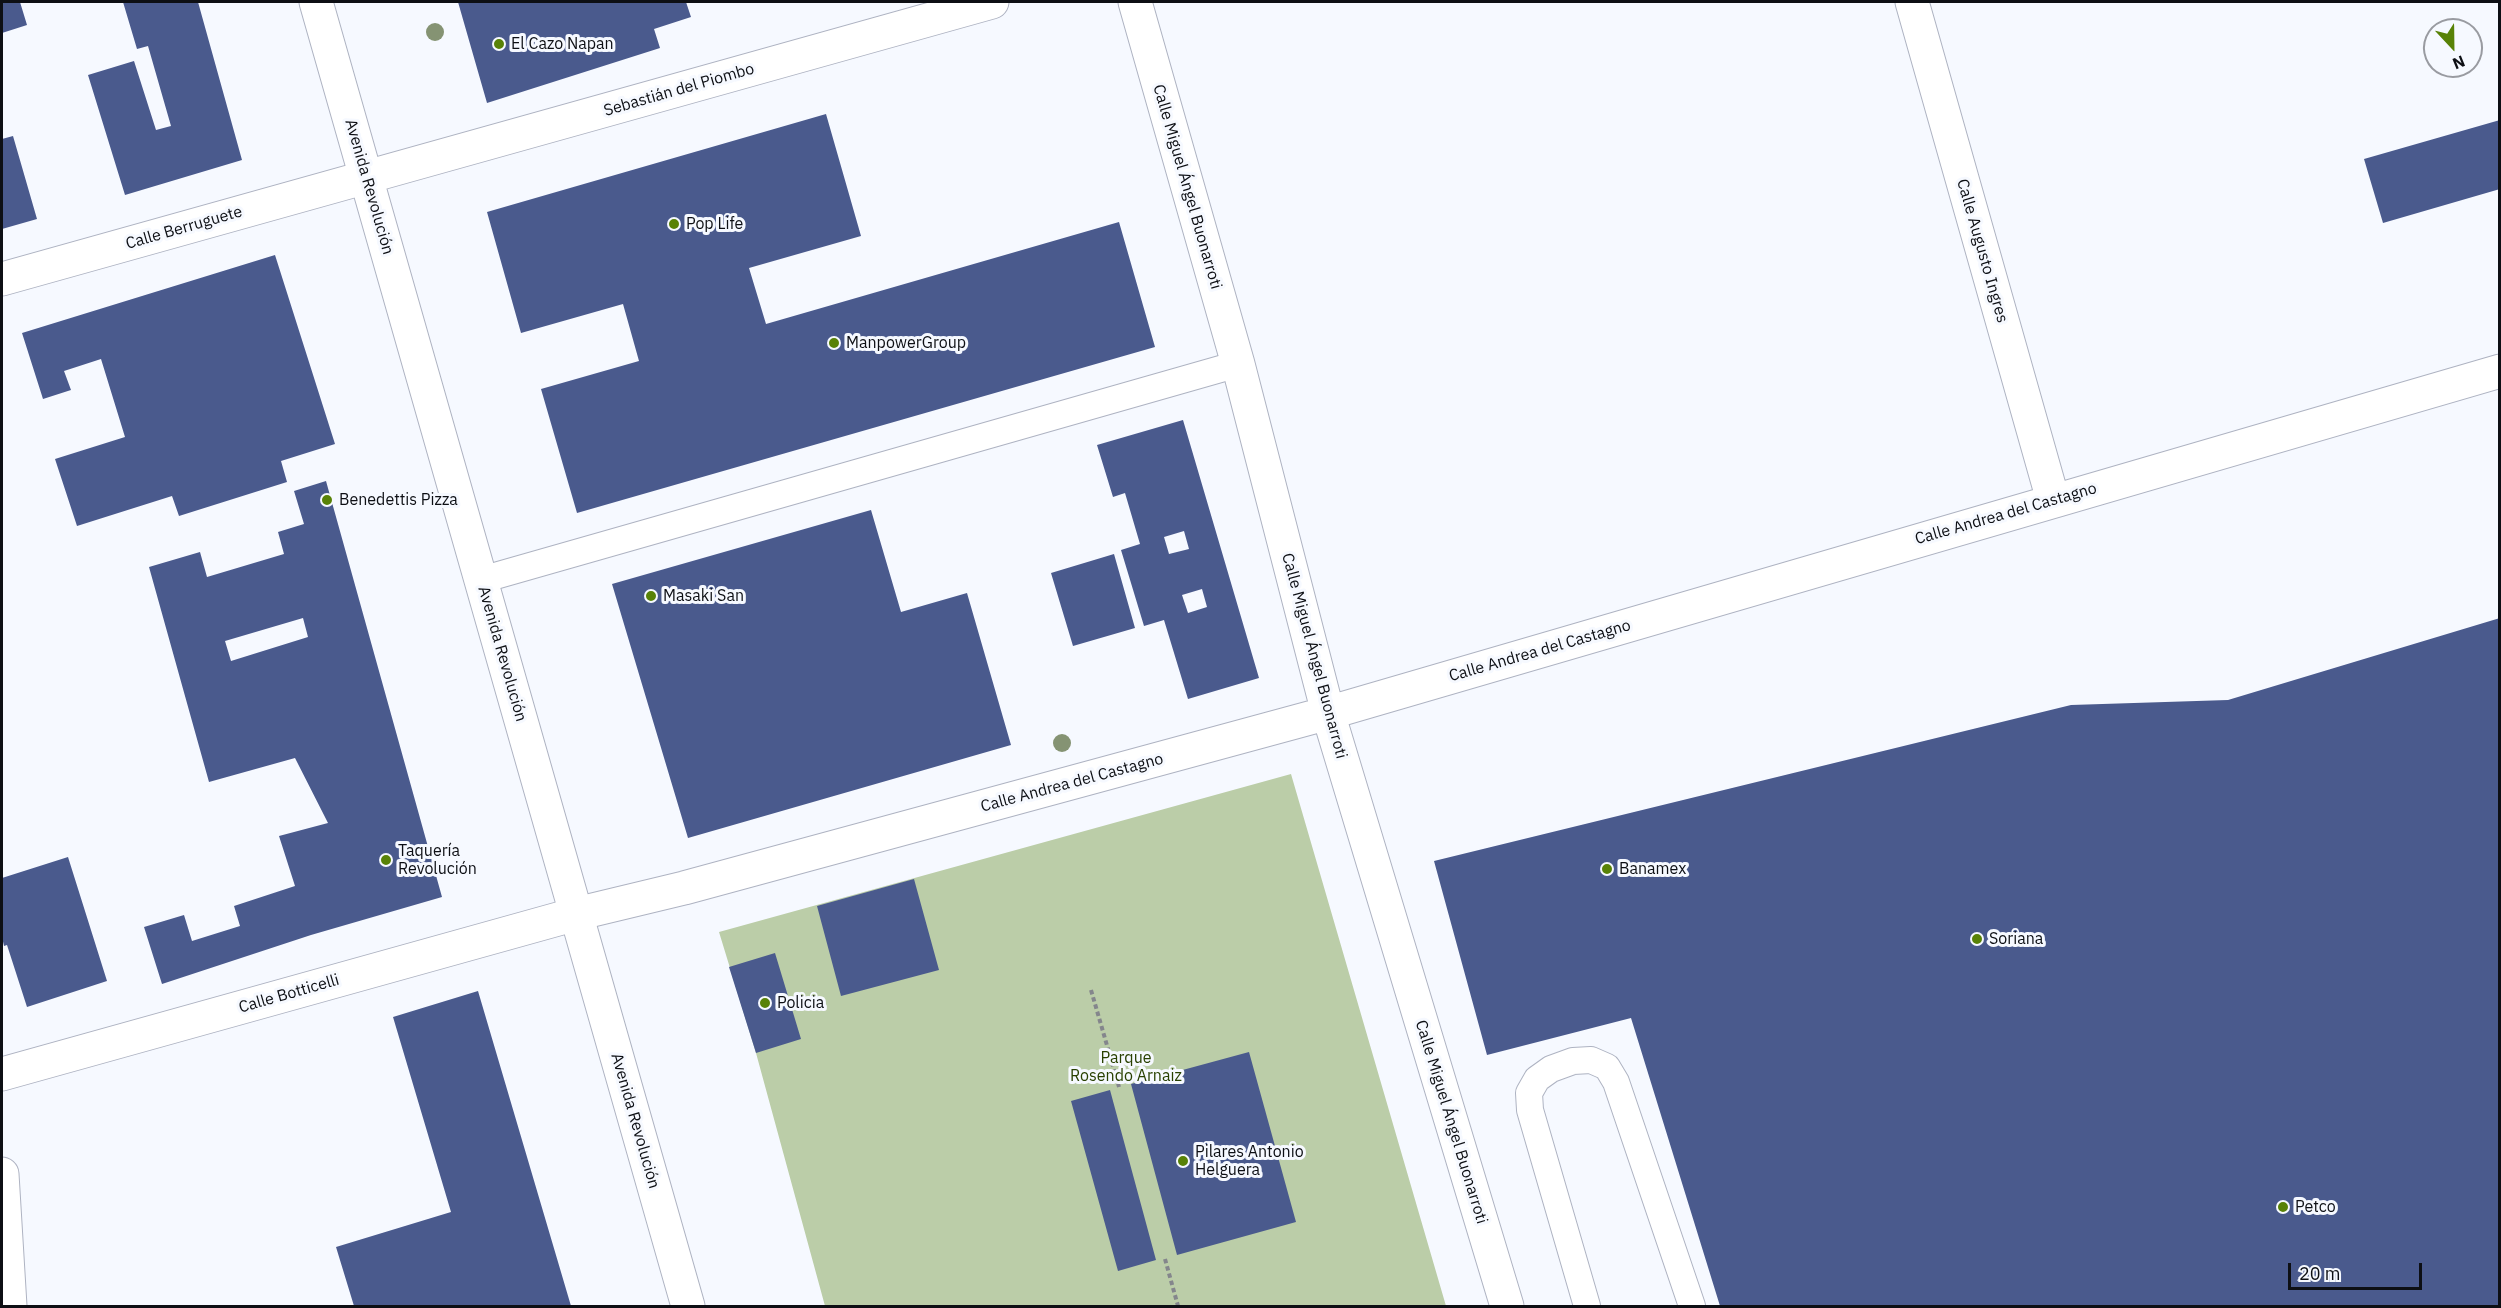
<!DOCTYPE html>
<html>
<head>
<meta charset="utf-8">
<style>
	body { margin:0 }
	#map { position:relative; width:2501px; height:1308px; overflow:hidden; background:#f6f9ff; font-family:"IBM Plex Sans",sans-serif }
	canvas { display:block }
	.frame { position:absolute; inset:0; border:3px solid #0d0f14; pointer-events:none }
	.north { position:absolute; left:2423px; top:18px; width:60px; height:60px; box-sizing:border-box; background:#f6f9ff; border:2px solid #999ba1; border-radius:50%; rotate:158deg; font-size:16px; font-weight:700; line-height:24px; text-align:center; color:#0d0f14 }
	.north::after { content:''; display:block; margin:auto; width:21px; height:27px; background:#588207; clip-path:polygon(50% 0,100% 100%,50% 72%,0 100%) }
	.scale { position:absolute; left:2288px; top:1263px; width:134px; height:27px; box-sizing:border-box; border:3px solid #0d0f14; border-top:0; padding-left:8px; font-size:18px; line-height:21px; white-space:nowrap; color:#0d0f14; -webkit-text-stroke:4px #f6f9ff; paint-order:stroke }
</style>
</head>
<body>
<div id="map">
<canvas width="2501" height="1308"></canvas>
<div class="frame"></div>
<div class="north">N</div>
<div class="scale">20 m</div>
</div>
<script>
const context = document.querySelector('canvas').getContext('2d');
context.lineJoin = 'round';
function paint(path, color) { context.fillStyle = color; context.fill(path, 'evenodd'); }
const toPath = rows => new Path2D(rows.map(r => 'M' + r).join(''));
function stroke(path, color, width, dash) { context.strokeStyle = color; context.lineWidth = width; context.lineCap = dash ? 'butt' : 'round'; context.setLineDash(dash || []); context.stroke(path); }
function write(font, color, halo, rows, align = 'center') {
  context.font = font + ' "IBM Plex Sans",sans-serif'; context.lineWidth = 6; context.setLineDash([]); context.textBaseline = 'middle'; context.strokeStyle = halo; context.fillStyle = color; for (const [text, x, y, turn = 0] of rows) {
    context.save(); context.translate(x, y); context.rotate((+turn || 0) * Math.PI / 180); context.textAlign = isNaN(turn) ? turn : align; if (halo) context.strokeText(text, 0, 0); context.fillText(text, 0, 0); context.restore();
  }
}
paint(toPath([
	[1291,774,1446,1306,825,1306,756,1053,719,932]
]), '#bbcda8');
paint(toPath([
	[2,2,20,2,27,25,2,33],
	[123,2,198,2,242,160,125,195,88,75,134,61,156,130,171,126,148,46,137,49],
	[458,2,686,2,691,17,654,29,660,48,487,103],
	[826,114,861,236,749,268,766,324,1119,222,1155,347,577,513,541,389,639,361,623,304,521,333,487,212],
	[2500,120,2500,189,2383,223,2364,159],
	[13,136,37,219,2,229,2,139],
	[275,255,335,444,281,461,287,482,179,516,172,496,77,526,55,459,125,437,101,359,64,371,71,390,43,399,22,333],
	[1183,420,1259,678,1188,699,1164,620,1144,626,1121,550,1140,544,1125,493,1113,497,1097,445],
	[1184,531,1189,549,1169,554,1164,537],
	[1202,589,1207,607,1188,613,1182,595],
	[326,481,442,897,311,935,162,984,144,927,184,915,192,941,240,926,234,906,295,886,279,836,328,823,295,758,209,782,149,567,200,552,207,577,284,554,278,532,304,524,294,491],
	[303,618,308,637,231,661,225,641],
	[871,510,901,612,967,593,1011,745,688,838,612,584],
	[1114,554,1135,628,1073,646,1051,573],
	[2500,618,2500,1306,1720,1306,1631,1018,1487,1055,1434,861,2071,705,2228,700],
	[68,857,107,981,27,1007,7,945,4,946,2,937,2,878],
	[914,879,939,970,841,996,817,906],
	[775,953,801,1039,756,1053,729,967],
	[478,991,571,1306,354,1306,336,1247,451,1212,393,1017],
	[1249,1052,1296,1222,1177,1255,1131,1084],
	[1110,1090,1156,1260,1118,1271,1071,1101]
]), '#4a5a8d');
const lane = toPath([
	[481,580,1238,364],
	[1587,1306,1530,1110,1529,1093,1537,1079,1551,1069,1573,1061,1591,1060,1607,1067,1616,1082,1692,1306]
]);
const street = toPath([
	[1135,2,1238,364,1328,713,1507,1306],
	[1912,2,2053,500],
	[2,279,992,2],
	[2,1074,576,914,684,888,1328,713,2500,371],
	[2,1174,10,1306]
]);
const primary = toPath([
	[316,2,688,1306]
]);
stroke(lane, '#aeb3c2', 28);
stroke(street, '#aeb3c2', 35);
stroke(primary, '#aeb3c2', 35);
stroke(toPath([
	[1091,990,1119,1087],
	[1165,1259,1178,1306]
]), '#84868c', 4, [4.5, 3]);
stroke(lane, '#fff', 26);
stroke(street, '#fff', 33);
stroke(primary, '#fff', 33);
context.fillStyle = '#859373';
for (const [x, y] of [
	[435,32],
	[1062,743]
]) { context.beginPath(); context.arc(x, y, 9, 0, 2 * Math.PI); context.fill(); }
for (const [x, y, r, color] of [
	[499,44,6,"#588207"],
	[674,224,6,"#588207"],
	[834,343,6,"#588207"],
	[327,500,6,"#588207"],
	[651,596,6,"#588207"],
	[386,860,6,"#588207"],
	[1607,869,6,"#588207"],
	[1977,939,6,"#588207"],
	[765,1003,6,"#588207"],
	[1183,1161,6,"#588207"],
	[2283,1207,6,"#588207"]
]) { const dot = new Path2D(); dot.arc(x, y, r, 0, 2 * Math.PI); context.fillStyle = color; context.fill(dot); stroke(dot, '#f6f9ff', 2); }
write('16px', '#0d0f14', '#f6f9ff', [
	["El Cazo Napan",511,44],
	["Pop Life",686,224],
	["ManpowerGroup",846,343],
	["Benedettis Pizza",339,500],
	["Masaki San",663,596],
	["Taquería",398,851],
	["Revolución",398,869],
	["Banamex",1619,869],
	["Soriana",1989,939],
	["Policia",777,1003],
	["Pilares Antonio",1195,1152],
	["Helguera",1195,1170],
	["Petco",2295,1207]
], 'left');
write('16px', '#0d0f14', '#f6f9ff', [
	["Sebastián del Piombo",679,90,-16],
	["Avenida Revolución",369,187,74],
	["Calle Miguel Ángel Buonarroti",1187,187,74],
	["Calle Berruguete",184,228,-16],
	["Calle Augusto Ingres",1982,251,74],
	["Calle Andrea del Castagno",2006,514,-16],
	["Calle Andrea del Castagno",1540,651,-16],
	["Avenida Revolución",502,654,74],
	["Calle Miguel Ángel Buonarroti",1314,656,75],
	["Calle Andrea del Castagno",1072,783,-15],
	["Calle Botticelli",289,994,-16],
	["Avenida Revolución",635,1121,74],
	["Calle Miguel Ángel Buonarroti",1451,1122,73]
]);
write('16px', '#284000', '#f6f9ff', [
	["Parque",1126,1058],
	["Rosendo Arnaiz",1126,1076]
]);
</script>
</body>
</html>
